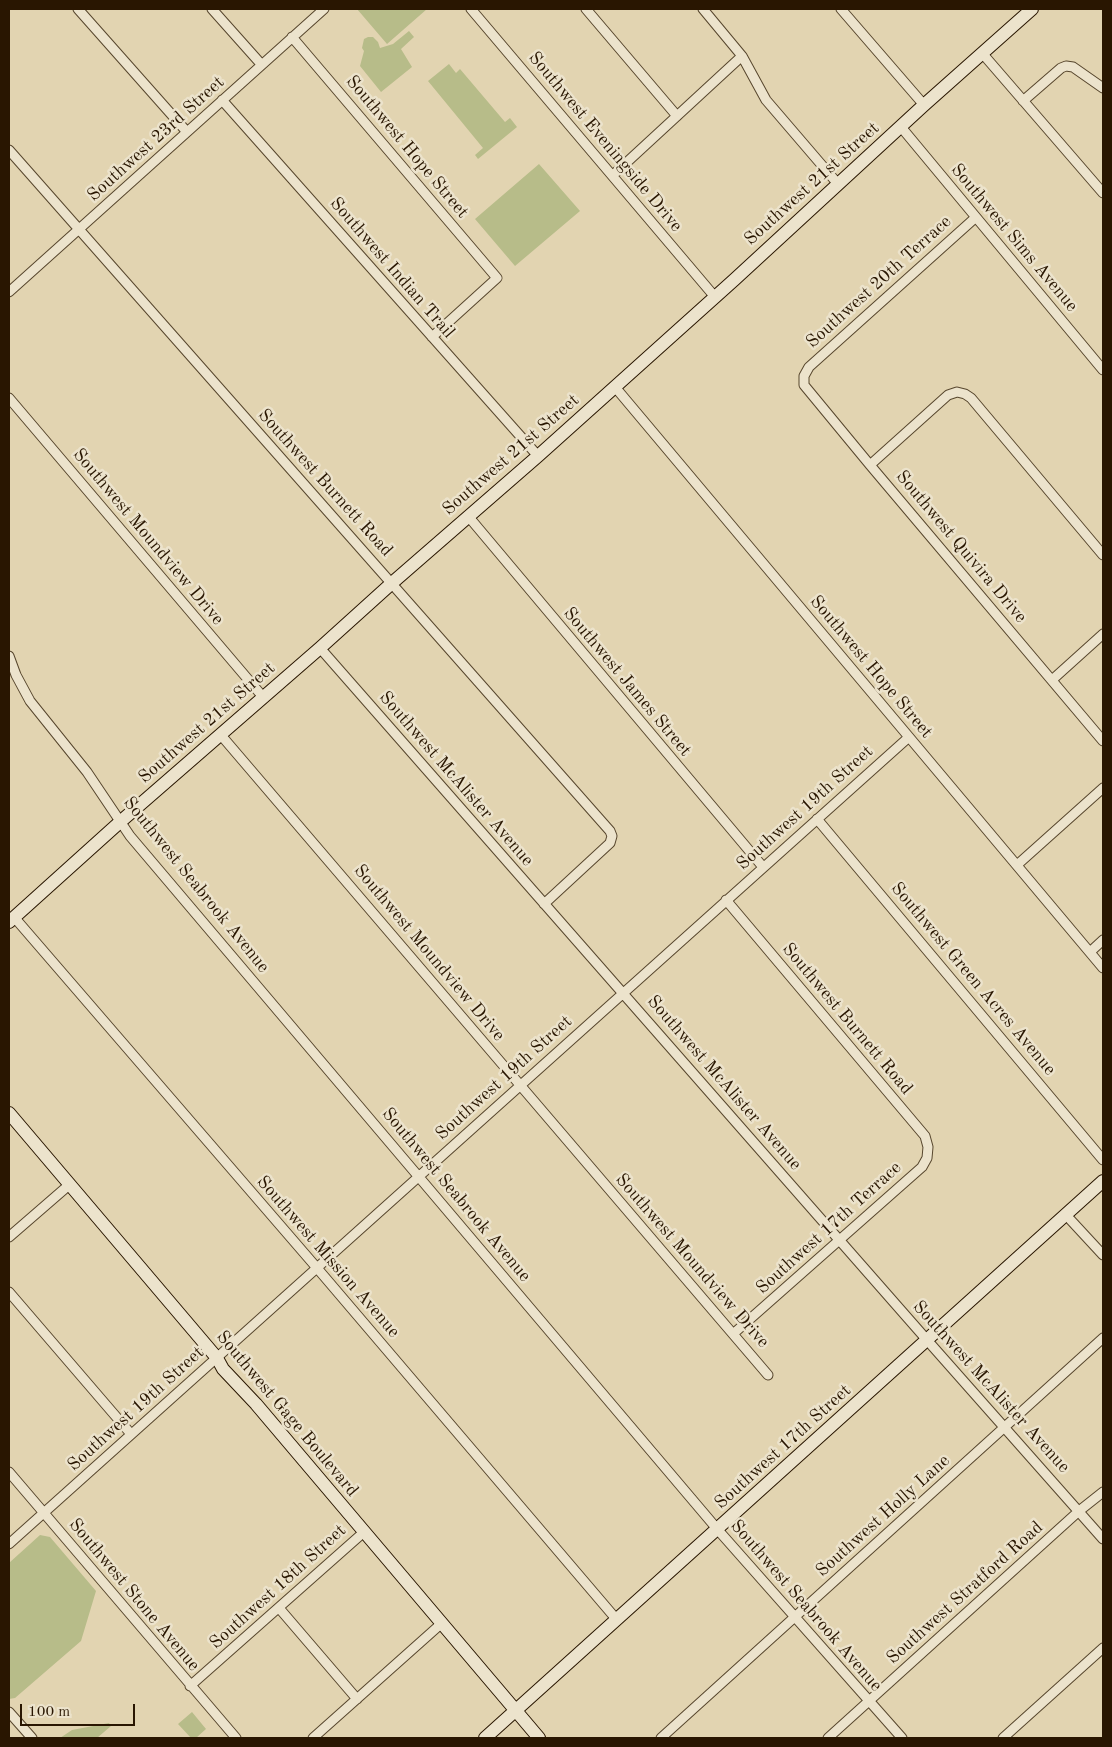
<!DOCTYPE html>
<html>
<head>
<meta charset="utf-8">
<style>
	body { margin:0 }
	#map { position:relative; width:1112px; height:1747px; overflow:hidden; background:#e2d4b1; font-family:"Old Standard TT",serif }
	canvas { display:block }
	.frame { position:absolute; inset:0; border:10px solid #291601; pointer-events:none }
	.scale { position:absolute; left:20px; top:1704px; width:115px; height:22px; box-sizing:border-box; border:2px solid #291601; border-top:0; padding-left:6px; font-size:15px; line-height:18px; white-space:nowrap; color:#291601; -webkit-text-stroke:4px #ece3cc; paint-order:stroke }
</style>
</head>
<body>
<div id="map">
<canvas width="1112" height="1747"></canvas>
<div class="frame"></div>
<div class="scale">100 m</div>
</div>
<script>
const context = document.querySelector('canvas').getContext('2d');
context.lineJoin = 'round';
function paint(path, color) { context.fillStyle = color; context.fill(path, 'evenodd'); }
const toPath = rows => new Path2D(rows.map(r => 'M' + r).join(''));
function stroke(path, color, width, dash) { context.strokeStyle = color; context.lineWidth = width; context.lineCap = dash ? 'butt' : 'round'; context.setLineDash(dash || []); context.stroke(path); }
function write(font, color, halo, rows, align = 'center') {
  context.font = font + ' "Old Standard TT",serif'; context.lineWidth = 5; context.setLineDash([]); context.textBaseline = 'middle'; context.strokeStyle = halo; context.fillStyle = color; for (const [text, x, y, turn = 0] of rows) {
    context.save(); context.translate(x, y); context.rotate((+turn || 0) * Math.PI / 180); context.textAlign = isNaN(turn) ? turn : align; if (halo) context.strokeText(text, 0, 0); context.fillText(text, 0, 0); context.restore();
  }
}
paint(toPath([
	[357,9,427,9,387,44],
	[409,31,414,37,401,49,412,67,381,92,360,66,364,51,362,48,364,39,368,37,373,37,378,42,380,48,393,44],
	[449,64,456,73,460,69,505,122,510,118,517,127,478,159,475,155,483,148,428,81],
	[539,164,580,211,515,266,475,219],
	[40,1535,50,1537,96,1591,81,1641,15,1698,9,1699,9,1563],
	[192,1712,206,1729,196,1738,191,1738,178,1724],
	[109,1723,111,1726,97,1738,60,1738,72,1730]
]), '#b7bc89');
const minor = toPath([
	[78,9,187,132],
	[212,9,261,64],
	[471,9,715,297],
	[586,9,677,116],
	[703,9,742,56,766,100,838,184],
	[841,9,924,105],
	[292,37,497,278,432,337],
	[982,53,1103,193],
	[222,100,538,456],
	[1023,101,1061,68,1066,66,1073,67,1103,88],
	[901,127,1103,370],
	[9,150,610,831,612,836,610,843,544,904],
	[613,175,742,56],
	[975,218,809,367,804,376,804,385,870,465,1103,741],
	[9,292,324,9],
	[615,387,1103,968],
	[9,398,263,697],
	[870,465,948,395,957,392,965,394,971,398,1103,555],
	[468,516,763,867],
	[320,648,927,1340,1103,1539],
	[9,656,16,675,30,701,87,772,130,836,718,1530,902,1738],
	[1052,680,1103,634],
	[220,734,768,1375],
	[817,819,1103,1160],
	[1017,865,1103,788],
	[726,900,925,1136,928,1147,927,1158,922,1167,733,1334],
	[14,917,317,1268,617,1620],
	[1090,952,1103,940],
	[1066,1215,1103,1255],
	[9,1237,69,1185],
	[9,1292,131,1434],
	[9,1472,236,1738],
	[9,1544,909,737],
	[279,1608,357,1699],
	[190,1686,364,1532],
	[9,1712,32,1738],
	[313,1738,442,1623],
	[661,1738,1103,1338],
	[828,1738,1079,1511,1103,1492],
	[1003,1738,1103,1648]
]);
const secondary = toPath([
	[9,922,120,822,320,648,392,583,538,456,734,280,924,105,1032,9],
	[9,1113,217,1358,223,1369,256,1404,539,1738],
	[485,1738,1103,1181]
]);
stroke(minor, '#57462d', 11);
stroke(secondary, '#291601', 14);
stroke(minor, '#ece3cc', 9);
stroke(secondary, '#ece3cc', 12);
write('18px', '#291601', '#ece3cc', [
	["Southwest 23rd Street",156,139,-42],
	["Southwest Eveningside Drive",605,142,50],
	["Southwest Hope Street",407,147,50],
	["Southwest 21st Street",812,184,-42],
	["Southwest Sims Avenue",1014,238,50],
	["Southwest Indian Trail",392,268,49],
	["Southwest 20th Terrace",879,282,-42],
	["Southwest 21st Street",511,455,-41],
	["Southwest Burnett Road",325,483,48],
	["Southwest Moundview Drive",148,537,50],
	["Southwest Quivira Drive",961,547,50],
	["Southwest Hope Street",871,667,50],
	["Southwest James Street",627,682,50],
	["Southwest 21st Street",207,723,-41],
	["Southwest McAlister Avenue",456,779,49],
	["Southwest 19th Street",805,808,-42],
	["Southwest Seabrook Avenue",196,885,51],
	["Southwest Moundview Drive",429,953,50],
	["Southwest Green Acres Avenue",973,979,50],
	["Southwest Burnett Road",847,1019,50],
	["Southwest 19th Street",504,1078,-42],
	["Southwest McAlister Avenue",724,1083,49],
	["Southwest Seabrook Avenue",456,1195,50],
	["Southwest 17th Terrace",829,1228,-42],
	["Southwest Mission Avenue",328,1257,49],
	["Southwest Moundview Drive",692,1261,49],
	["Southwest McAlister Avenue",991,1387,48],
	["Southwest 19th Street",136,1409,-42],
	["Southwest Gage Boulevard",287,1414,50],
	["Southwest 17th Street",783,1447,-42],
	["Southwest Holly Lane",883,1516,-42],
	["Southwest 18th Street",278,1587,-42],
	["Southwest Stratford Road",965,1593,-42],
	["Southwest Stone Avenue",134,1595,50],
	["Southwest Seabrook Avenue",806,1606,49]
]);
</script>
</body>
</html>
